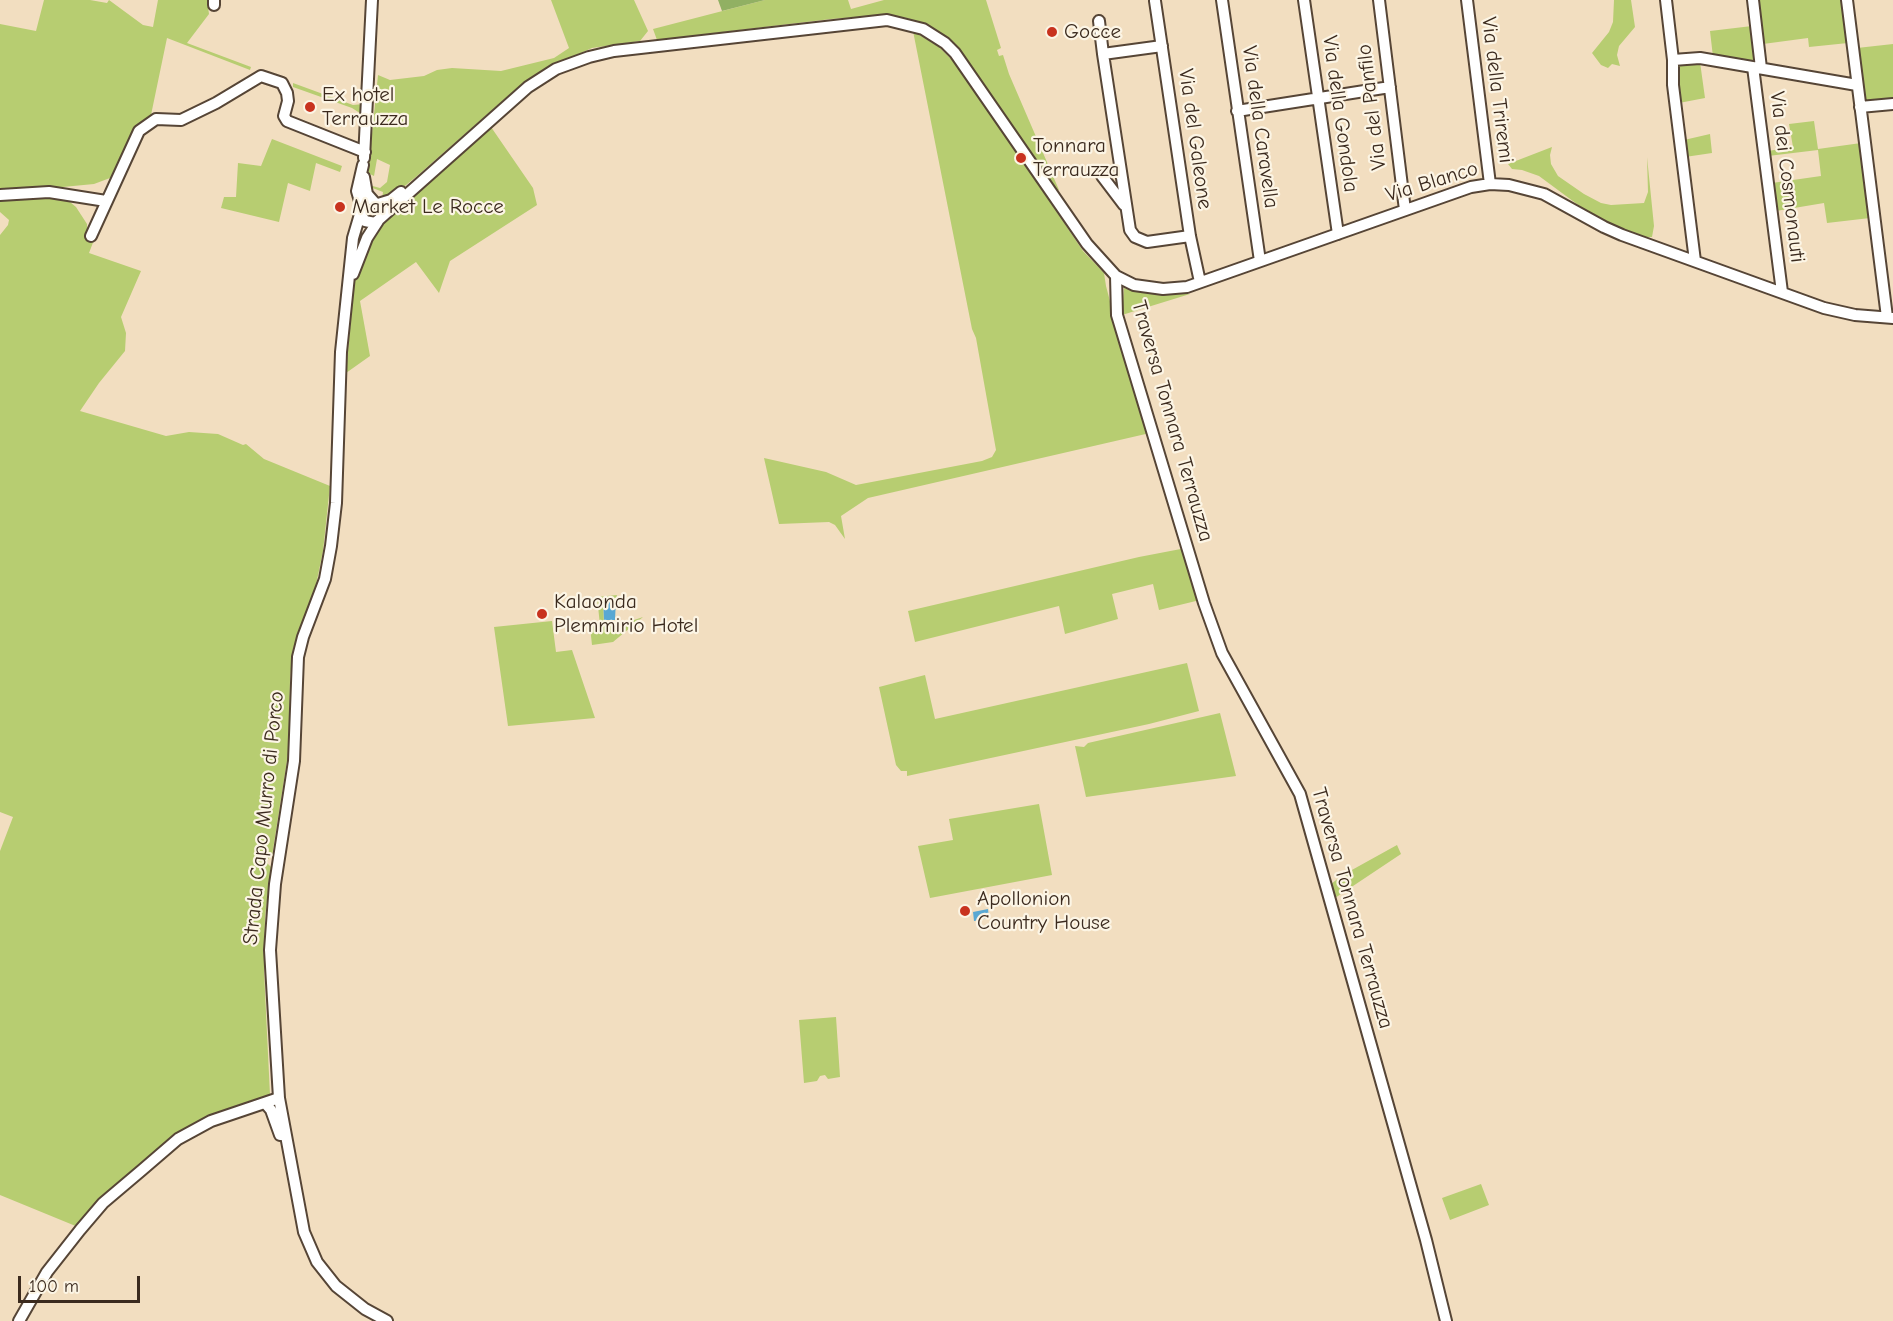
<!DOCTYPE html>
<html>
<head>
<meta charset="utf-8">
<style>
	body { margin:0 }
	#map { position:relative; width:1893px; height:1321px; overflow:hidden; background:#f2dec0; font-family:"Comic Neue",sans-serif }
	canvas { display:block }
	.scale { position:absolute; left:18px; top:1276px; width:122px; height:27px; box-sizing:border-box; border:3px solid #3b2a1e; border-top:0; padding-left:8px; font-size:18px; line-height:21px; white-space:nowrap; color:#3b2a1e; -webkit-text-stroke:4px #fcf5e5; paint-order:stroke }
</style>
</head>
<body>
<div id="map">
<canvas width="1893" height="1321"></canvas>
<div class="scale">100 m</div>
</div>
<script>
const context = document.querySelector('canvas').getContext('2d');
context.lineJoin = 'round';
function paint(path, color) { context.fillStyle = color; context.fill(path, 'evenodd'); }
const toPath = rows => new Path2D(rows.map(r => 'M' + r).join(''));
function stroke(path, color, width, dash) { context.strokeStyle = color; context.lineWidth = width; context.lineCap = dash ? 'butt' : 'round'; context.setLineDash(dash || []); context.stroke(path); }
function write(font, color, halo, rows, align = 'center') {
  context.font = font + ' "Comic Neue",sans-serif'; context.lineWidth = 4.5; context.setLineDash([]); context.textBaseline = 'middle'; context.strokeStyle = halo; context.fillStyle = color; for (const [text, x, y, turn = 0] of rows) {
    context.save(); context.translate(x, y); context.rotate((+turn || 0) * Math.PI / 180); context.textAlign = isNaN(turn) ? turn : align; if (halo) context.strokeText(text, 0, 0); context.fillText(text, 0, 0); context.restore();
  }
}
paint(toPath([
	[44,0,90,0,107,3,109,0,143,25,153,27,158,0,211,0,208,7,209,14,187,43,251,67,250,70,167,38,151,115,137,128,114,174,110,178,94,184,0,193,0,24,36,31],
	[551,0,634,0,648,31,640,41,592,48,543,70,516,89,417,176,395,194,382,199,383,192,370,187,369,185,380,188,387,182,390,165,377,159,374,176,368,173,378,75,390,80,424,76,437,70,452,68,501,71,554,58,569,48],
	[765,0,848,0,851,9,884,0,986,0,1001,48,997,50,999,56,1003,55,1009,74,1059,190,1056,191,966,58,951,41,928,26,907,18,886,15,831,19,657,40,653,29],
	[1614,0,1631,0,1635,27,1619,46,1617,55,1620,66,1612,64,1608,68,1601,65,1592,53,1609,32,1613,22],
	[1758,0,1844,0,1848,43,1809,47,1808,38,1763,44],
	[1752,26,1757,64,1713,57,1710,31],
	[913,31,939,47,960,68,1083,251,1104,273,1106,286,1116,324,1150,433,868,498,841,516,845,539,835,525,829,522,779,524,764,458,826,472,856,485,982,461,992,457,996,450,976,338,972,329],
	[1893,44,1893,100,1864,102,1857,48],
	[1700,62,1705,98,1679,103,1675,73,1678,63],
	[293,83,353,105,363,104,363,115,352,108,293,87],
	[1814,121,1818,149,1861,143,1870,218,1827,223,1824,203,1776,211,1772,183,1821,176,1818,150,1768,156,1768,151,1793,147,1789,124],
	[491,127,533,188,537,205,450,261,439,293,416,262,360,301,370,356,346,373,354,284,367,245,384,222],
	[1710,134,1712,153,1685,157,1684,140],
	[272,139,342,166,340,172,316,163,310,191,288,183,279,222,221,208,224,197,236,197,238,163,261,166],
	[1552,147,1550,155,1551,164,1558,176,1584,194,1601,203,1611,205,1644,203,1648,192,1647,157,1654,226,1652,237,1646,237,1632,233,1597,217,1585,210,1539,176,1522,170,1512,169,1508,164],
	[0,197,64,197,76,207,87,224,87,239,94,240,89,253,141,271,121,317,126,333,125,351,99,383,80,411,166,436,189,432,218,434,243,445,246,444,264,459,330,486,323,551,316,585,293,649,290,679,289,748,272,856,268,859,267,863,271,867,265,917,264,971,270,1095,204,1120,78,1227,0,1195,0,851,13,817,0,812,0,235,8,225,9,220,0,212],
	[1124,288,1151,294,1190,294,1122,315],
	[1186,548,1200,600,1159,610,1153,584,1112,594,1118,619,1065,634,1059,606,915,642,908,611,1139,557],
	[617,595,616,599,603,600,604,625,628,622,643,617,613,642,592,645,590,627,600,625,597,597],
	[552,621,556,652,572,650,595,718,508,726,494,627],
	[1187,663,1199,711,1149,724,907,776,907,771,901,771,896,765,879,687,925,675,935,719],
	[1220,713,1236,776,1086,797,1075,746,1084,747,1088,743],
	[1039,804,1052,875,930,898,918,846,953,840,949,819],
	[1397,845,1401,854,1335,898,1330,885,1341,876],
	[836,1017,840,1077,828,1079,825,1075,820,1076,817,1081,804,1083,799,1020],
	[1481,1184,1489,1205,1450,1220,1442,1198]
]), '#b7cd71');
paint(toPath([
	[718,0,765,0,722,11]
]), '#91b063');
paint(toPath([
	[616,599,615,620,604,620,603,600],
	[988,909,989,918,974,921,973,912]
]), '#59a8d3');
const minor = toPath([
	[1222,0,1260,261],
	[1304,0,1338,234],
	[1379,0,1405,210],
	[1467,0,1490,184],
	[1666,0,1673,60,1700,58,1857,85],
	[1753,0,1761,68],
	[1847,0,1887,317],
	[1155,1,1190,236,1200,282],
	[214,5,214,0],
	[1099,21,1103,54],
	[1162,46,1103,54,1130,230,1135,237,1147,242,1190,236],
	[1673,60,1673,85,1695,261],
	[1753,67,1782,292],
	[1860,107,1893,104],
	[1237,111,1390,87],
	[364,158,372,0],
	[363,165,357,191,362,208,361,215,365,221,375,223,528,87,556,69,589,57,614,51,887,20,923,29,945,43,955,53,1087,244,1116,276,1134,285,1163,289,1187,287,1471,187,1490,184,1509,185,1544,194,1604,227,1622,235,1824,308,1855,315,1893,318],
	[1102,176,1124,205],
	[364,177,367,194,375,203],
	[0,195,49,192,106,201],
	[378,204,391,200,401,192],
	[361,211,353,238,341,352,336,503,331,546,325,579,303,637,298,657,294,761,275,884,270,950,279,1098,304,1232,317,1262,336,1286,365,1309,387,1321],
	[91,236,139,131,156,119,181,120,216,103,261,76,282,83,287,93,288,101,284,116,287,121,365,152],
	[353,274,367,238,378,221],
	[1116,276,1117,315,1204,603,1222,653,1300,794,1426,1240,1446,1321],
	[265,1103,271,1110,280,1135],
	[19,1321,47,1272,80,1230,103,1203,142,1170,178,1139,211,1121,279,1098]
]);
stroke(minor, '#564536', 14);
stroke(minor, '#fff', 10);
for (const [x, y, r, color] of [
	[1052,32,6,"#c8321e"],
	[310,107,6,"#c8321e"],
	[1021,158,6,"#c8321e"],
	[340,207,6,"#c8321e"],
	[542,614,6,"#c8321e"],
	[965,911,6,"#c8321e"]
]) { const dot = new Path2D(); dot.arc(x, y, r, 0, 2 * Math.PI); context.fillStyle = color; context.fill(dot); stroke(dot, '#fcf5e5', 2); }
write('21px', '#3b2a1e', '#fcf5e5', [
	["Gocce",1064,32],
	["Ex hotel",322,95],
	["Terrauzza",322,119],
	["Tonnara",1033,146],
	["Terrauzza",1033,170],
	["Market Le Rocce",352,207],
	["Kalaonda",554,602],
	["Plemmirio Hotel",554,626],
	["Apollonion",977,899],
	["Country House",977,923]
], 'left');
write('21px', '#3b2a1e', '#fcf5e5', [
	["Via della Triremi",1497,90,83],
	["Via del Panfilo",1372,107,-97],
	["Via della Gondola",1340,114,82],
	["Via della Caravella",1260,127,82],
	["Via del Galeone",1195,139,82],
	["Via dei Cosmonauti",1787,177,83],
	["Via Blanco",1432,182,-17],
	["Traversa Tonnara Terrauzza",1172,421,74],
	["Strada Capo Murro di Porco",264,818,-84],
	["Traversa Tonnara Terrauzza",1352,908,74]
]);
</script>
</body>
</html>
